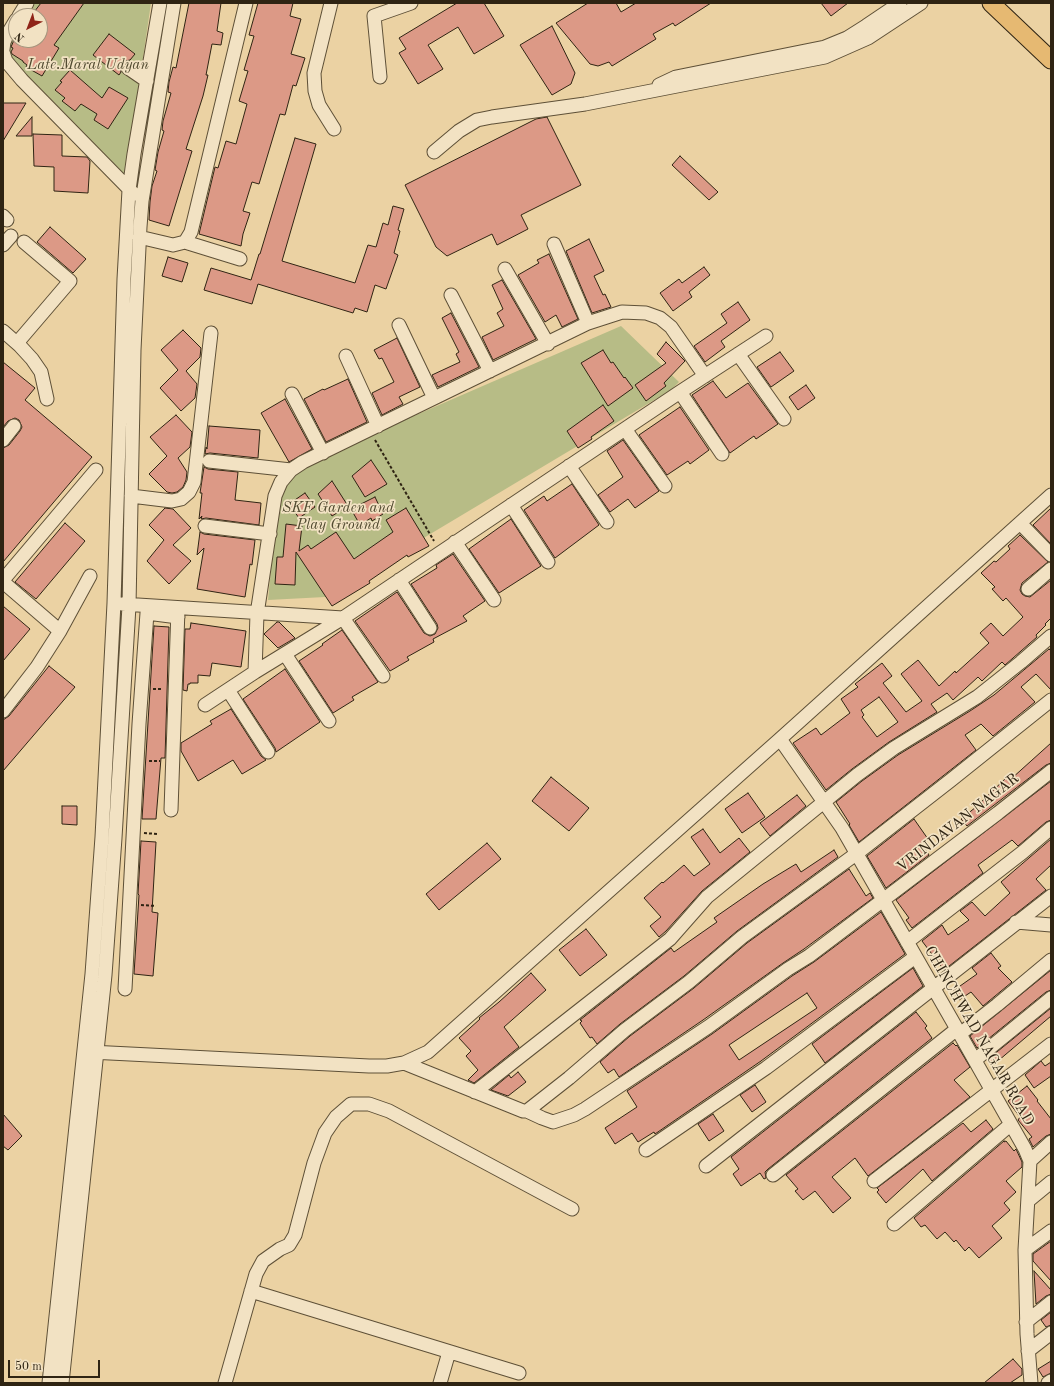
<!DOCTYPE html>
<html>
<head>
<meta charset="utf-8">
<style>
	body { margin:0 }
	#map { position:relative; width:1054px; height:1386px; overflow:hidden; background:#ebd2a3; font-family:"Old Standard TT",serif }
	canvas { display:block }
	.frame { position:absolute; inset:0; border:4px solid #2f2413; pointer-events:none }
	.north { position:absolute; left:8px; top:8px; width:40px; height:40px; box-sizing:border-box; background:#f2e2c3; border:1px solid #a4967d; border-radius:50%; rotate:222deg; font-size:11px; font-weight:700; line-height:16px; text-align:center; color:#2f2413 }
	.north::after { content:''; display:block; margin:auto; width:14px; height:18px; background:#8f2418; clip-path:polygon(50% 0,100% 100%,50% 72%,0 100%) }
	.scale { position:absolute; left:8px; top:1360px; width:92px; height:18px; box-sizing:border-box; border:2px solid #2f2413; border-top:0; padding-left:5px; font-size:12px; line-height:14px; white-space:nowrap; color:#2f2413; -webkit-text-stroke:3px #f2e2c3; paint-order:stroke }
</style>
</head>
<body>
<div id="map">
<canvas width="1054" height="1386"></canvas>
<div class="frame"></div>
<div class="north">N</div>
<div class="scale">50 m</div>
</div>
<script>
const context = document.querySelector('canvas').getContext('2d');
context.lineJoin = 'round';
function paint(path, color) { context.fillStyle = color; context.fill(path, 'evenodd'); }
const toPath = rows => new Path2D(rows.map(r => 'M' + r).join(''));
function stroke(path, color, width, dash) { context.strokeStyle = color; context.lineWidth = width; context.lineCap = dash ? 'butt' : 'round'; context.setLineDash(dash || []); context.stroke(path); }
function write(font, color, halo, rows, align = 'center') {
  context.font = font + ' "Old Standard TT",serif'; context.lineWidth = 3.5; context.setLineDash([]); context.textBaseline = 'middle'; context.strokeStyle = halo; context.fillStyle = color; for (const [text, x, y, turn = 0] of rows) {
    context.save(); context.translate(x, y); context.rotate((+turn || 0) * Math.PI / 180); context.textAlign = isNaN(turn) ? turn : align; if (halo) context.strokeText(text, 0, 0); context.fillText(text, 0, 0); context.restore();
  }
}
paint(toPath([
	[31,3,151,3,125,182,3,50,16,27,16,40,40,40,40,16,23,16],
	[621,326,679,382,671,390,325,597,268,600,280,474]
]), '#b7bc86');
const building = toPath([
	[41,3,84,3,54,45,59,48,42,76,26,67,27,65,23,62,23,61,12,54,11,52,13,48,11,47,14,40,40,40,40,16,31,16,41,3],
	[189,3,221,3,217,31,223,33,221,45,212,44,206,75,208,75,203,96,186,149,192,151,169,226,149,220,150,202,152,186,157,171,155,170,158,152,164,131,162,130,163,121,171,93,168,92,169,82,173,67,176,68,189,3],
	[258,3,293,3,290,16,301,19,291,54,305,58,296,86,293,85,285,115,280,114,259,184,252,182,243,211,250,213,243,234,241,246,199,234,215,167,218,168,226,141,236,144,247,104,239,101,248,71,244,70,254,36,249,35,258,3],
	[457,3,484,3,504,36,474,54,458,27,428,45,443,69,418,84,399,53,406,49,399,38,457,3],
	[588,3,616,3,621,12,636,3,711,3,675,26,673,23,653,34,656,39,612,66,609,62,598,66,590,64,556,23,588,3],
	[821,3,848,3,831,16,821,3],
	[552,26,575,73,571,84,552,95,520,45,552,26],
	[109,34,135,54,130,60,125,61,122,63,120,68,121,72,119,75,93,55,109,34],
	[70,70,102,98,109,87,128,98,108,129,94,120,97,114,81,104,75,111,62,101,65,98,55,90,62,82,60,81,70,70],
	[3,103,26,103,3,141,3,103],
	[32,117,32,136,16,136,32,117],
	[547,117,581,185,521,215,528,229,497,245,492,234,447,256,436,247,405,185,536,119,547,117],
	[33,134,62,135,62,156,87,157,90,161,88,193,54,191,54,167,34,166,33,134],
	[295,138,316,144,282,261,355,283,368,245,376,247,383,223,388,225,393,206,404,209,398,230,400,231,394,253,398,255,386,289,375,285,367,312,355,308,353,313,258,284,252,304,204,290,211,268,251,280,259,254,260,254,295,138],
	[680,156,718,192,709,200,672,165,680,156],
	[50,227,86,259,73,273,37,242,50,227],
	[589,239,604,271,594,276,603,295,605,294,611,307,592,313,566,251,589,239],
	[549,254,578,319,562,327,556,315,545,322,518,275,539,263,537,260,549,254],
	[168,257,188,263,182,282,162,276,168,257],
	[704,267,710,275,689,292,692,297,673,311,660,293,679,279,682,283,704,267],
	[502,280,536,339,493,360,482,337,504,326,497,313,503,309,492,285,502,280],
	[738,302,750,320,721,341,725,347,705,362,694,346,727,323,721,314,738,302],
	[451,313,479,367,438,387,432,375,460,362,456,354,459,352,442,318,451,313],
	[183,330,201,348,200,357,186,371,197,384,195,398,181,411,160,388,178,370,161,350,183,330],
	[397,338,420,387,399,397,403,404,382,415,372,393,394,382,382,358,379,359,374,350,397,338],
	[666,342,685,361,664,383,666,386,646,401,635,385,666,363,657,354,666,342],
	[603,350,611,363,613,362,624,378,625,377,633,388,608,406,581,363,603,350],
	[780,352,794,371,771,387,757,367,780,352],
	[3,362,35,388,25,400,92,457,3,562,3,448,9,445,20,431,22,427,19,420,15,418,8,421,3,427,3,362],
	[348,379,367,422,326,442,304,399,323,389,324,390,348,379],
	[713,381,726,398,748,383,778,424,756,439,754,436,730,453,692,395,713,381],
	[806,385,815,398,798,410,789,397,806,385],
	[285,399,312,449,289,462,261,413,285,399],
	[603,405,614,421,591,437,592,439,578,448,567,431,603,405],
	[680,407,709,450,690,464,688,461,667,475,639,435,680,407],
	[176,415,192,432,190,447,178,458,187,472,186,480,183,487,177,492,172,493,167,492,149,474,167,456,150,437,176,415],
	[209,426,260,430,258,458,210,453,205,454,206,447,207,449,209,426],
	[623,440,659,491,635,508,628,499,610,512,598,495,623,477,607,451,623,440],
	[371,460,387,484,365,497,352,476,371,460],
	[204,467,208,469,238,472,235,500,261,503,259,525,206,518,201,519,202,516,199,519,202,493,200,493,204,467],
	[332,481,348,506,332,516,318,494,332,481],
	[572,484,599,525,555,558,524,510,544,496,547,501,572,484],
	[305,493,315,507,299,518,289,504,305,493],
	[375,497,383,514,372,521,371,518,360,525,351,509,375,497],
	[165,508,173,509,191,528,173,545,191,561,169,584,147,561,164,540,149,525,165,508],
	[406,508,429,546,408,557,407,555,369,581,370,583,332,606,296,552,295,585,275,584,277,557,283,557,286,524,302,526,299,551,308,545,311,549,336,532,354,559,393,532,386,520,406,508],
	[1051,508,1051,544,1033,525,1051,508],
	[511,519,541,566,499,593,469,549,511,519],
	[65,523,85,541,36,599,15,582,65,523],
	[200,532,204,534,255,540,252,565,250,564,245,597,197,589,204,548,197,555,200,532],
	[1020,535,1048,562,1022,583,1020,590,1022,594,1025,596,1030,597,1051,580,1051,618,1045,624,1046,625,1036,635,1037,637,1005,665,1002,662,982,681,978,677,953,700,947,693,931,704,937,712,889,742,852,769,826,790,793,743,816,728,821,735,850,713,841,699,858,687,855,684,882,663,892,676,883,683,906,712,922,701,901,674,918,660,939,686,955,671,956,673,989,643,980,633,991,623,1003,636,1023,617,1006,598,1003,601,992,589,995,587,981,573,994,561,996,562,1010,549,1008,546,1020,535],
	[879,697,898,722,877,737,862,717,864,715,861,710,879,697],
	[453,554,485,601,463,616,467,621,433,639,434,642,407,657,409,660,390,671,355,621,397,592,424,633,430,636,435,634,438,628,437,624,411,584,437,568,436,565,453,554],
	[3,606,30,629,3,661,3,606],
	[277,622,279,622,295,638,278,648,264,634,277,622],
	[191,623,246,631,241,667,212,663,210,676,198,675,198,683,190,683,190,684,188,684,187,691,183,690,185,629,190,629,191,623],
	[154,626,169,627,165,758,161,758,156,819,142,819,154,626],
	[342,630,378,682,352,697,354,700,333,713,299,661,323,645,322,644,342,630],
	[1049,649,1051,651,1051,690,1036,674,1021,687,1035,702,993,736,981,724,965,735,976,750,859,842,849,825,850,824,836,802,862,781,898,755,970,711,994,695,1049,649],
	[49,666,75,687,3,771,3,720,9,716,49,666],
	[285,669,320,722,276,752,275,748,243,699,285,669],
	[231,709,261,756,266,760,242,774,233,760,198,781,181,751,181,743,212,724,210,721,231,709],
	[1051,743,1051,763,1046,765,967,826,961,819,976,807,1008,776,1011,779,1051,743],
	[551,777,589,808,569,831,532,801,551,777],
	[1051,781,1051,820,1046,822,1018,846,1012,840,978,865,983,873,912,928,906,920,909,918,896,900,1051,781],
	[748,793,765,817,742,833,725,809,748,793],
	[797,795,806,806,770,836,760,823,797,795],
	[62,806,77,806,77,825,62,824,62,806],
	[914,819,928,839,922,844,929,855,886,888,867,856,914,819],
	[703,829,720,853,739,838,750,852,702,891,666,931,659,937,650,926,661,917,644,898,662,882,663,883,684,865,694,876,710,864,691,837,703,829],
	[1051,839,1051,865,1036,879,1046,890,944,970,922,941,942,925,948,935,969,920,960,911,972,902,985,916,1010,893,1001,882,1051,839],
	[141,841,156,842,152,912,158,913,153,976,134,974,139,895,138,894,141,841],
	[487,843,501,859,439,910,426,894,487,843],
	[834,850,838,857,737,931,684,976,620,1024,597,1044,592,1037,590,1038,580,1023,582,1021,580,1020,671,948,674,952,717,922,714,918,763,884,796,864,801,872,834,850],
	[849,869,866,896,870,893,873,898,804,949,783,963,703,1020,619,1077,614,1069,608,1073,600,1062,630,1036,694,988,747,943,849,869],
	[881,912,905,954,761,1061,655,1134,654,1132,638,1142,632,1133,615,1144,605,1128,637,1107,627,1091,712,1034,792,976,814,962,881,912],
	[807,993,817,1008,739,1060,729,1045,807,993],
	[586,929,607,955,580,976,559,950,586,929],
	[991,953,1001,966,998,968,1012,982,983,1006,971,992,959,1000,953,991,977,974,972,968,991,953],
	[913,968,923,986,825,1063,812,1044,913,968],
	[1051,970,1051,990,1046,992,977,1048,970,1036,1051,970],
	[531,973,546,990,504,1027,519,1047,474,1083,468,1080,478,1070,466,1056,471,1051,459,1038,480,1019,479,1018,499,1002,531,973],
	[1051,1008,1051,1016,992,1066,987,1060,1051,1008],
	[916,1012,927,1026,925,1028,932,1038,768,1169,765,1172,766,1178,764,1179,760,1173,741,1186,733,1174,739,1169,731,1157,916,1012],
	[953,1043,956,1046,957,1045,970,1067,954,1080,970,1097,868,1176,855,1158,832,1177,851,1198,833,1213,815,1191,803,1200,795,1191,798,1189,786,1175,953,1043],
	[1041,1061,1045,1066,1051,1062,1051,1076,1034,1088,1025,1075,1041,1061],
	[518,1072,526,1082,508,1096,491,1090,509,1075,511,1078,518,1072],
	[755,1085,766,1102,752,1112,740,1095,755,1085],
	[1027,1086,1038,1100,1037,1101,1051,1119,1051,1134,1046,1136,1033,1147,1029,1139,1032,1137,1018,1120,1020,1117,1008,1101,1027,1086],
	[3,1114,22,1136,8,1150,3,1146,3,1114],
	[713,1114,724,1131,709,1141,698,1124,713,1114],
	[986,1120,993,1129,932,1181,923,1169,886,1203,877,1192,879,1190,877,1188,963,1123,971,1132,986,1120],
	[1004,1141,1004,1142,1006,1141,1014,1151,1016,1149,1022,1162,1022,1167,1006,1181,1016,1192,1004,1203,1010,1210,992,1226,1002,1238,979,1258,969,1247,965,1251,956,1240,954,1242,945,1232,937,1239,925,1225,921,1227,914,1218,1004,1141],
	[1051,1241,1051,1281,1033,1261,1033,1254,1051,1241],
	[1034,1271,1051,1290,1051,1294,1046,1296,1036,1304,1034,1271],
	[1051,1312,1051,1325,1046,1327,1041,1320,1051,1312],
	[1013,1359,1022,1369,1022,1375,1010,1383,984,1383,1013,1359],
	[1051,1361,1051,1373,1043,1377,1038,1369,1051,1361]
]);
paint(building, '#dc9986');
stroke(building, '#2f2413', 1);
const minor = toPath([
	[331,3,314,73,315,91,319,105,334,129],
	[19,16,27,3],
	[3,49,4,42,7,35,16,20],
	[3,52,6,61,22,80,134,194],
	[128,68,147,81],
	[380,77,374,16,411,3],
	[659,85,676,77,825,47,847,38,866,26,900,3],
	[434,152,459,131,477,120,492,117,585,104,825,57,868,38,921,3],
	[3,216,7,220],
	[139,237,173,245,185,242,191,232,246,3],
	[185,242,240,259],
	[554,244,588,323],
	[3,245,11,236],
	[505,269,548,344],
	[451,295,490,371],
	[399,325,434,398],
	[3,331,20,346,32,359,41,372,47,399],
	[17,343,70,281,24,242],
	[738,354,784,419],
	[346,356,378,426],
	[680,392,722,454],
	[292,394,323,453],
	[625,429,665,486],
	[3,440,14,426],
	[209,461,291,470],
	[569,466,607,522],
	[131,496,172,501,181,499,189,492,194,482,211,333],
	[511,505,548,562],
	[1020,523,1051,555],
	[205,526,270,534],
	[455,542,494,600],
	[3,580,96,470],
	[399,580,430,628],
	[3,582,60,631],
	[1028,589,1051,569],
	[122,604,343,618,383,676],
	[285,654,329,721],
	[255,672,257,614,275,496,281,482,291,470,303,462,588,323,622,312,646,313,660,318,671,327,705,376],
	[228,690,268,752],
	[205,705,255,672,343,618,680,392,766,336],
	[3,711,37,667,60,631,90,576],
	[780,739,842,828,957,1029,1025,1149,1030,1161,1025,1250,1027,1334,1031,1383],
	[171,810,178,609],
	[1016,922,1051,925],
	[907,942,1023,852,1051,828],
	[125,989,139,724,147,613,178,617],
	[960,1034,997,1005,1051,960],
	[90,1052,369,1066,387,1066,404,1063,428,1052,780,739,1051,495],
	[975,1060,1051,998],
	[404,1063,523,1111,527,1111,569,1078,625,1030,689,982,742,937,856,854,951,780,1051,700],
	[475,1092,670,939,707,897,857,775,894,748,977,697,1021,662,1051,636],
	[527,1111,542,1118,553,1122,574,1115,585,1109,708,1027,788,969,809,956,998,813,1051,771],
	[646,1150,766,1068,915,957],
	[1030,1161,1051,1142],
	[706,1166,1051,896],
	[773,1175,957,1029],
	[874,1181,1051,1044],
	[1028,1201,1051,1182],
	[894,1224,1010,1125],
	[1025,1250,1051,1231],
	[251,1291,519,1373],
	[1026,1322,1051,1302],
	[1028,1351,1051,1333],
	[49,1383,92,974,102,837,114,603,124,279,129,190,134,154,160,3],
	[62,1383,105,975,115,838,129,606,134,350,140,227,142,201,174,3],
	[225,1383,256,1274,263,1261,280,1249,289,1245,295,1235,314,1163,325,1133,336,1117,351,1104,369,1104,389,1111,572,1209],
	[440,1383,449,1352],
	[1048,1383,1051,1381]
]);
const major = toPath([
	[991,3,1051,60]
]);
stroke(minor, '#5e5037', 15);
stroke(major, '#2f2413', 19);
stroke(toPath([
	[375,440,434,541],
	[153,689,163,689],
	[149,761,160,761],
	[144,833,157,834],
	[141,905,156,906]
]), '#2f2413', 2, [3, 2]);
stroke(minor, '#f2e2c3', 13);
stroke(major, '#e6b972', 17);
write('italic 15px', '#514a30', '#f2e2c3', [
	["Late.Maral Udyan",88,65],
	["SKF Garden and",338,508],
	["Play Ground",338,525]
]);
write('15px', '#2f2413', '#f2e2c3', [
	["VRINDAVAN NAGAR",958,823,-38],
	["CHINCHWAD NAGAR ROAD",979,1036,60]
]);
</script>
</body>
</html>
